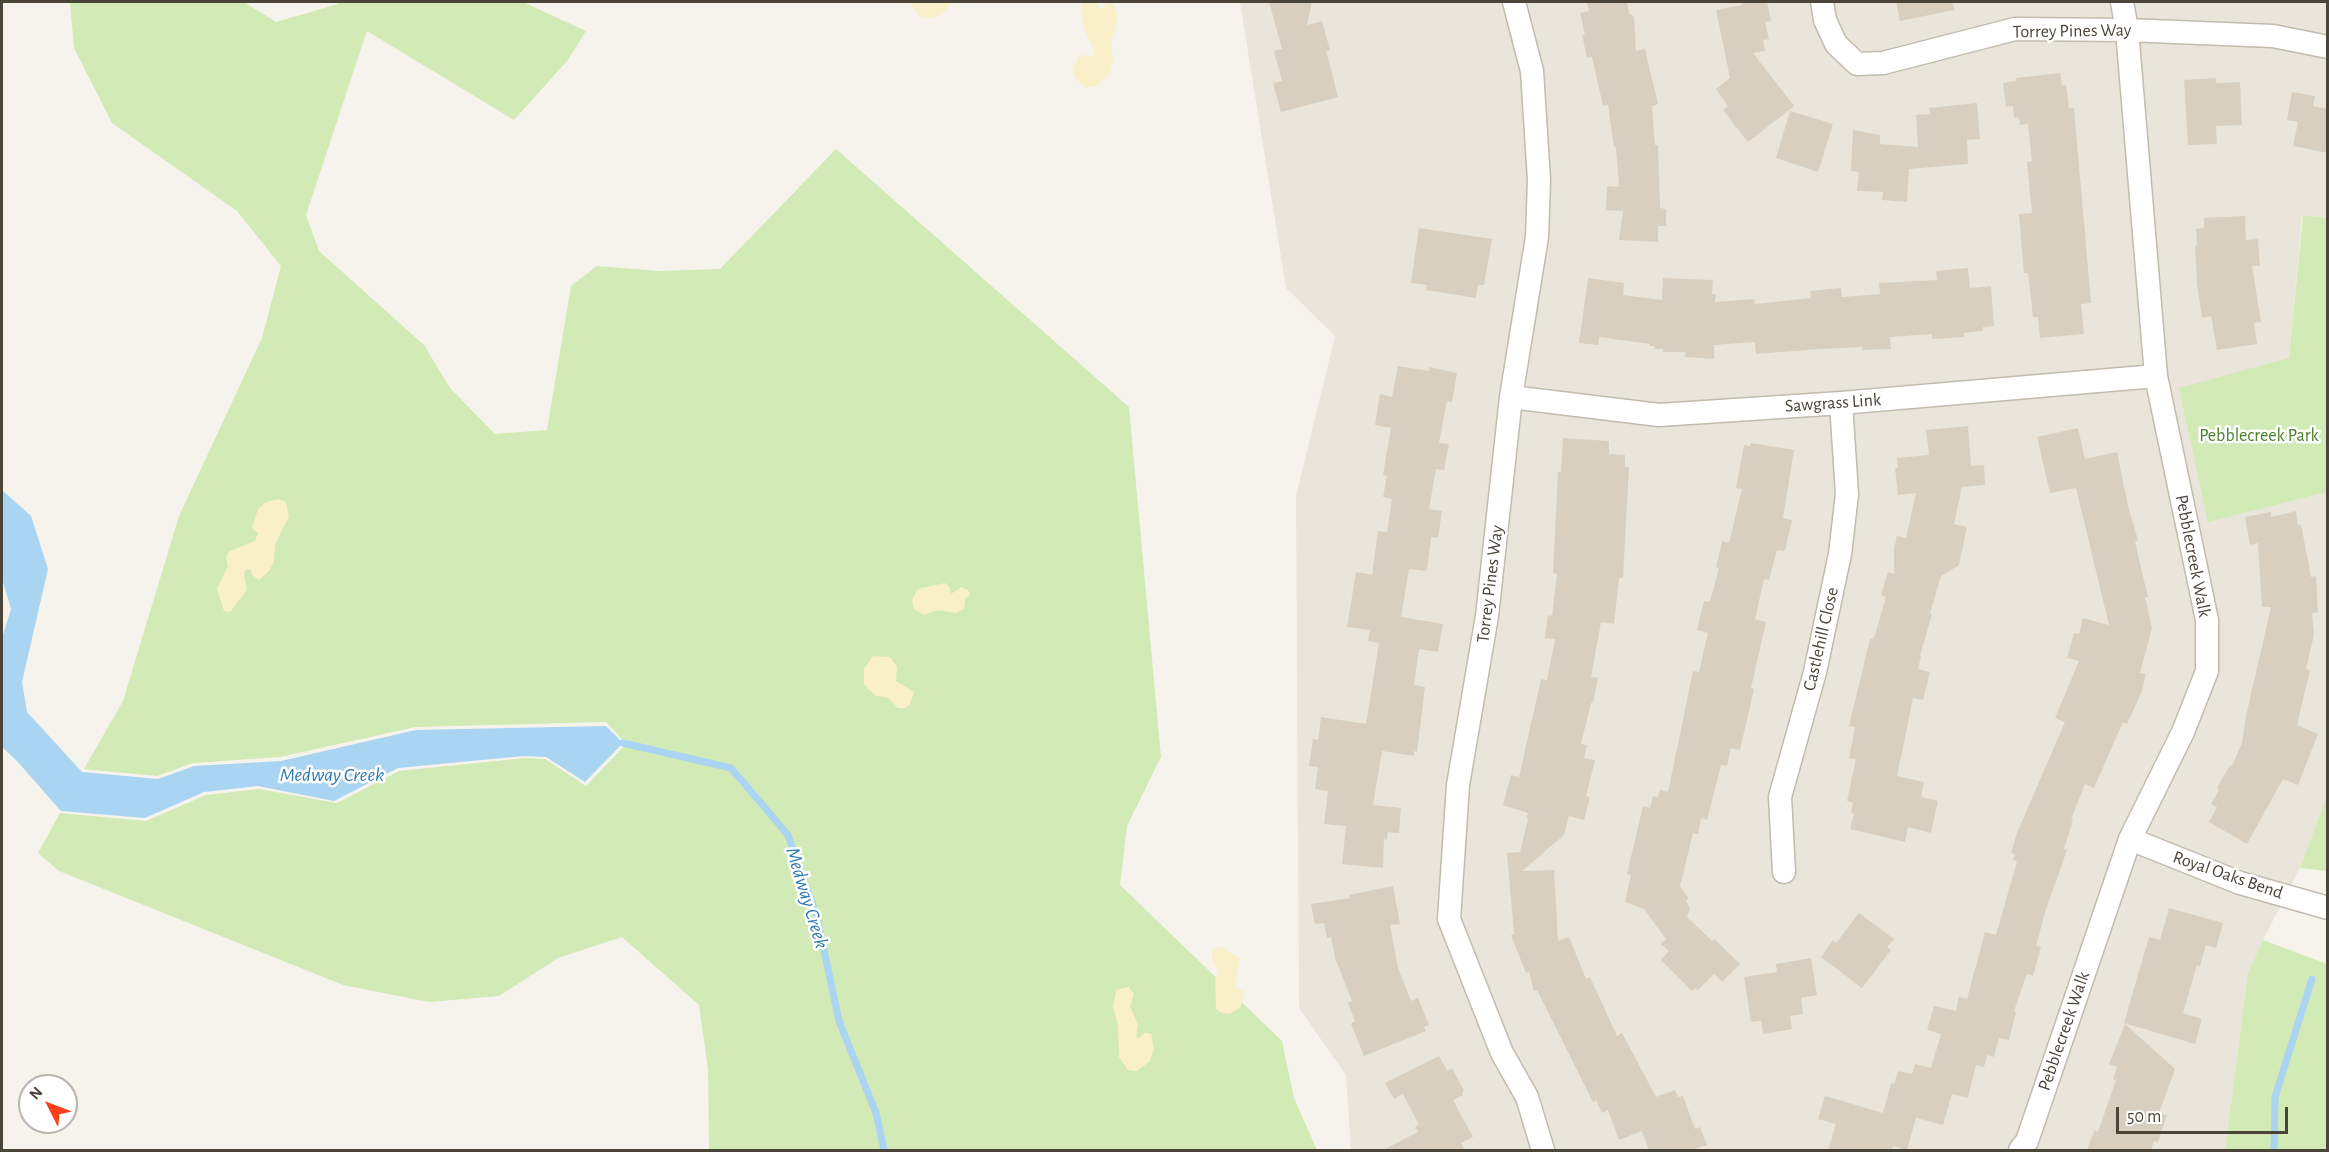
<!DOCTYPE html>
<html>
<head>
<meta charset="utf-8">
<style>
	body { margin:0 }
	#map { position:relative; width:2329px; height:1152px; overflow:hidden; background:#f6f3ec; font-family:"Alegreya Sans",sans-serif }
	canvas { display:block }
	.frame { position:absolute; inset:0; border:3px solid #4b4439; pointer-events:none }
	.north { position:absolute; left:18px; top:1074px; width:60px; height:60px; box-sizing:border-box; background:#fff; border:2px solid #b7b4b0; border-radius:50%; rotate:312deg; font-size:16px; font-weight:700; line-height:24px; text-align:center; color:#4b4439 }
	.north::after { content:''; display:block; margin:auto; width:21px; height:27px; background:#fc3f1d; clip-path:polygon(50% 0,100% 100%,50% 72%,0 100%) }
	.scale { position:absolute; left:2116px; top:1107px; width:172px; height:27px; box-sizing:border-box; border:3px solid #4b4439; border-top:0; padding-left:8px; font-size:18px; line-height:21px; white-space:nowrap; color:#4b4439; -webkit-text-stroke:4px #fff; paint-order:stroke }
</style>
</head>
<body>
<div id="map">
<canvas width="2329" height="1152"></canvas>
<div class="frame"></div>
<div class="north">N</div>
<div class="scale">50 m</div>
</div>
<script>
const context = document.querySelector('canvas').getContext('2d');
context.lineJoin = 'round';
function paint(path, color) { context.fillStyle = color; context.fill(path, 'evenodd'); }
const toPath = rows => new Path2D(rows.map(r => 'M' + r).join(''));
function stroke(path, color, width, dash) { context.strokeStyle = color; context.lineWidth = width; context.lineCap = dash ? 'butt' : 'round'; context.setLineDash(dash || []); context.stroke(path); }
function write(font, color, halo, rows, align = 'center') {
  context.font = font + ' "Alegreya Sans",sans-serif'; context.lineWidth = 5; context.setLineDash([]); context.textBaseline = 'middle'; context.strokeStyle = halo; context.fillStyle = color; for (const [text, x, y, turn = 0] of rows) {
    context.save(); context.translate(x, y); context.rotate((+turn || 0) * Math.PI / 180); context.textAlign = isNaN(turn) ? turn : align; if (halo) context.strokeText(text, 0, 0); context.fillText(text, 0, 0); context.restore();
  }
}
paint(toPath([
	[1240,2,2327,2,2327,218,2302,215,2289,358,2208,521,2327,492,2327,796,2300,868,2263,940,2248,973,2225,1150,1351,1150,1346,1075,1299,1008,1296,496,1335,336,1286,288]
]), '#eae5da');
paint(toPath([
	[70,2,244,2,276,22,338,4,340,2,523,2,586,31,567,61,514,120,367,31,306,215,319,251,424,345,450,388,495,434,547,430,571,286,597,266,659,271,720,269,836,149,1129,407,1161,757,1127,826,1120,885,1282,1041,1294,1098,1317,1150,709,1150,708,1069,699,1005,622,937,558,958,499,996,429,1002,343,985,59,871,38,853,60,813,146,821,206,795,259,789,337,803,399,771,525,758,545,759,586,786,626,744,606,722,415,727,280,757,193,763,157,776,84,769,123,701,179,516,262,338,281,266,237,211,112,123,74,48],
	[2303,215,2327,218,2327,492,2208,522,2179,388,2289,358],
	[2327,796,2327,871,2300,868],
	[2263,940,2327,964,2327,1150,2225,1150,2248,973]
]), '#d2eab5');
paint(toPath([
	[909,2,951,2,951,4,941,15,929,18,920,16],
	[1082,2,1097,2,1098,8,1103,9,1107,2,1111,2,1115,8,1117,14,1116,29,1111,38,1113,61,1110,73,1098,85,1091,87,1085,87,1076,79,1072,69,1080,55,1093,56,1095,52,1085,31,1081,12],
	[279,499,286,502,289,516,275,545,274,561,269,571,259,580,252,575,251,570,246,569,244,574,247,590,230,612,224,611,217,589,228,566,226,557,228,552,255,541,258,533,252,528,258,509,266,502],
	[945,583,949,586,951,594,961,587,968,590,970,594,965,600,964,609,956,613,938,610,924,615,914,609,912,601,917,589],
	[873,656,890,657,897,667,896,681,914,692,910,704,906,708,898,708,887,697,876,696,867,688,864,684,864,669],
	[1223,946,1228,952,1238,956,1240,960,1235,985,1237,989,1244,991,1244,995,1240,1008,1229,1014,1222,1013,1216,1009,1215,980,1218,972,1212,960,1212,953,1214,949],
	[1129,987,1134,994,1130,1006,1138,1025,1136,1037,1139,1038,1145,1033,1151,1034,1154,1048,1150,1061,1137,1071,1128,1070,1119,1057,1118,1025,1113,1007,1116,990]
]), '#f9efc9');
paint(toPath([
	[2,490,31,516,48,569,22,682,27,712,82,772,158,779,194,766,281,761,416,730,606,726,623,743,585,782,546,757,524,756,398,768,334,801,258,786,204,792,145,818,61,811,17,761,2,747,2,638,11,609,2,579]
]), '#a9d4f2');
stroke(toPath([
	[623,743,731,768,788,835,817,917,839,1021,876,1113,884,1150],
	[2274,1150,2275,1097,2312,979]
]), '#a9d4f2', 7);
paint(toPath([
	[1269,2,1312,2,1307,25,1322,21,1330,50,1326,51,1338,97,1281,112,1273,83,1282,81,1274,51,1282,49],
	[1587,2,1627,2,1629,13,1634,17,1636,51,1645,49,1658,104,1652,106,1655,145,1658,145,1660,208,1666,209,1666,226,1658,226,1658,242,1619,240,1623,211,1606,210,1607,186,1619,187,1616,147,1614,147,1608,105,1603,106,1592,57,1587,58,1582,35,1585,34,1580,13,1589,11],
	[1741,2,1767,2,1771,21,1765,22,1769,39,1763,40,1765,51,1753,53,1794,106,1748,142,1723,110,1728,106,1716,89,1730,78,1716,10,1742,5],
	[1896,2,1953,2,1954,10,1900,21],
	[2060,73,2062,85,2066,85,2069,108,2074,108,2091,303,2081,304,2084,334,2040,338,2038,317,2033,317,2028,273,2024,273,2019,214,2032,213,2027,162,2032,161,2028,124,2020,125,2019,117,2014,118,2013,106,2006,107,2003,83,2016,81,2016,78],
	[2216,78,2216,83,2240,82,2242,125,2216,126,2217,144,2188,145,2184,80],
	[2292,92,2315,96,2313,106,2328,109,2328,153,2293,146,2298,122,2287,120],
	[1977,103,1980,139,1967,140,1968,164,1909,169,1907,202,1882,200,1883,192,1857,191,1859,172,1851,171,1853,130,1880,135,1880,144,1918,147,1916,115,1930,114,1929,108],
	[1790,111,1833,124,1818,172,1776,158],
	[2245,216,2246,240,2258,239,2260,266,2252,266,2261,322,2254,323,2257,344,2217,350,2211,316,2202,318,2197,284,2195,246,2197,246,2196,229,2204,228,2204,218],
	[1419,228,1492,239,1484,285,1478,285,1476,298,1426,290,1427,285,1411,283],
	[1968,268,1970,288,1991,286,1994,326,1983,327,1983,331,1964,333,1964,337,1932,339,1932,334,1890,337,1891,349,1862,350,1862,347,1820,349,1756,354,1755,342,1714,345,1714,359,1685,357,1686,352,1663,352,1663,349,1654,349,1655,346,1650,346,1650,344,1599,337,1598,345,1579,343,1588,278,1624,283,1623,295,1662,300,1663,278,1713,280,1712,294,1716,294,1715,302,1754,299,1755,304,1811,298,1810,291,1841,288,1842,297,1880,294,1879,283,1937,280,1936,271],
	[1398,366,1429,371,1429,367,1457,373,1452,402,1447,401,1439,443,1449,444,1444,470,1436,469,1429,509,1442,511,1438,538,1431,537,1427,571,1409,569,1401,617,1443,624,1438,652,1419,649,1414,685,1425,687,1417,752,1414,751,1414,756,1382,751,1373,805,1401,808,1399,833,1388,832,1387,840,1384,839,1383,868,1342,864,1346,826,1324,824,1328,791,1315,789,1318,767,1309,766,1313,739,1318,740,1321,717,1366,724,1379,643,1368,641,1370,630,1347,627,1356,572,1372,575,1378,531,1387,532,1392,499,1383,497,1387,476,1383,475,1391,428,1375,425,1380,394,1392,397],
	[1968,426,1971,466,1984,465,1985,485,1962,487,1954,524,1967,527,1959,565,1941,576,1930,613,1932,614,1920,656,1921,656,1918,669,1930,672,1923,700,1913,698,1897,776,1924,782,1921,797,1938,801,1931,833,1908,827,1905,842,1850,829,1854,814,1851,813,1853,803,1847,801,1856,759,1849,758,1855,727,1849,726,1870,639,1872,639,1875,635,1886,597,1881,595,1888,572,1894,574,1894,548,1897,536,1906,538,1916,493,1898,495,1895,468,1898,468,1897,458,1929,455,1926,430],
	[2078,428,2085,459,2117,452,2128,506,2138,540,2135,542,2148,597,2145,597,2152,628,2140,673,2146,674,2142,691,2127,724,2123,722,2094,788,2085,784,2071,819,2073,820,2064,849,2067,850,2046,909,2036,946,2041,947,2033,976,2027,974,2014,1011,2016,1012,2009,1040,1999,1038,1994,1057,1987,1055,1984,1067,1976,1065,1968,1098,1952,1094,1943,1125,1916,1118,1907,1150,1893,1146,1892,1150,1828,1150,1836,1124,1818,1119,1825,1096,1883,1113,1891,1083,1894,1084,1898,1071,1912,1074,1915,1064,1931,1068,1941,1034,1927,1030,1934,1006,1956,1011,1959,997,1967,999,1985,932,1996,935,2017,861,2013,860,2015,854,2011,853,2017,833,2065,722,2055,718,2079,661,2067,658,2074,633,2079,634,2083,618,2109,625,2076,488,2050,493,2037,437],
	[1563,438,1609,441,1609,454,1625,455,1625,467,1629,467,1623,578,1619,578,1614,624,1601,622,1591,677,1598,678,1593,703,1591,703,1581,744,1587,745,1584,758,1595,760,1586,796,1590,797,1584,820,1569,816,1564,835,1522,871,1554,870,1558,941,1569,937,1586,979,1590,977,1617,1036,1622,1033,1656,1097,1675,1090,1678,1097,1683,1096,1695,1129,1700,1127,1707,1145,1692,1150,1649,1150,1642,1131,1619,1140,1608,1110,1602,1113,1596,1100,1593,1102,1537,990,1534,991,1529,972,1526,973,1511,935,1514,934,1507,853,1520,852,1528,819,1526,819,1528,813,1503,805,1511,775,1519,777,1541,679,1547,680,1555,639,1545,638,1548,615,1552,616,1557,574,1553,573,1558,472,1561,472],
	[1751,443,1794,450,1783,518,1792,520,1785,551,1777,550,1769,580,1764,579,1755,619,1766,622,1751,688,1754,689,1740,750,1731,748,1727,766,1721,765,1707,820,1701,818,1698,834,1693,833,1680,886,1689,899,1686,900,1690,909,1687,917,1712,941,1714,939,1740,964,1722,982,1714,974,1698,990,1695,988,1692,991,1661,960,1669,951,1661,944,1666,939,1644,909,1625,902,1631,875,1627,874,1643,806,1650,808,1653,796,1658,797,1660,790,1668,792,1693,671,1699,672,1708,633,1697,630,1704,601,1710,602,1719,568,1716,567,1722,541,1729,543,1742,489,1736,488,1744,445,1750,446],
	[2296,511,2298,525,2301,524,2311,577,2316,576,2318,612,2312,613,2314,635,2306,669,2310,670,2297,725,2318,734,2298,785,2283,779,2247,844,2209,822,2217,807,2211,804,2219,790,2217,788,2230,765,2232,766,2242,743,2246,716,2271,607,2262,607,2258,543,2250,545,2245,517,2271,512,2271,517],
	[1393,886,1400,924,1390,925,1398,968,1411,1001,1418,998,1429,1025,1424,1027,1426,1031,1364,1056,1351,1024,1355,1021,1348,1003,1352,1001,1335,958,1331,937,1327,938,1324,923,1315,924,1311,904,1350,898,1349,895],
	[2169,908,2223,923,2216,948,2206,945,2200,966,2197,965,2183,1013,2202,1019,2195,1044,2124,1023,2149,937,2160,940],
	[1859,913,1894,939,1887,947,1891,950,1862,988,1821,957,1833,940,1836,943],
	[1811,958,1817,995,1801,998,1803,1014,1790,1016,1792,1029,1763,1034,1761,1021,1751,1022,1744,977,1777,972,1776,964],
	[2125,1024,2175,1069,2159,1113,2167,1115,2158,1142,2154,1141,2151,1150,2087,1150,2094,1131,2098,1132,2116,1080,2113,1079,2117,1067,2109,1064],
	[1439,1056,1447,1070,1452,1068,1464,1091,1462,1092,1463,1095,1453,1100,1473,1137,1461,1143,1465,1150,1383,1150,1418,1132,1415,1127,1419,1125,1403,1094,1394,1099,1385,1083]
]), '#d8cfc1');
const street = toPath([
	[1514,2,1532,71,1539,180,1537,237,1511,397,1487,616,1458,785,1449,919,1502,1053,1527,1097,1543,1150],
	[1822,2,1825,20,1836,44,1857,64,1883,63,2015,29,2127,30,2273,36,2328,47],
	[1511,397,1659,415,1841,403,2156,376],
	[2130,839,2240,883,2328,908],
	[1784,872,1780,797,1815,672,1840,554,1847,494,1841,403],
	[2020,1150,2027,1141,2130,839,2183,732,2207,671,2207,620,2156,376,2127,30,2122,2]
]);
stroke(street, '#c2bbae', 25);
stroke(street, '#fff', 22);
write('18px', '#4b4439', '#fff', [
	["Torrey Pines Way",2072,31,-1],
	["Sawgrass Link",1833,403,-4],
	["Pebblecreek Walk",2193,556,79],
	["Torrey Pines Way",1490,584,-83],
	["Castlehill Close",1821,639,-77],
	["Royal Oaks Bend",2228,875,19],
	["Pebblecreek Walk",2064,1031,-71]
]);
write('18px', '#4a7f2a', '#fff', [
	["Pebblecreek Park",2259,436]
]);
write('italic 20px', '#2e7ab2', '#fff', [
	["Medway Creek",332,775],
	["Medway Creek",807,898,73]
]);
</script>
</body>
</html>
